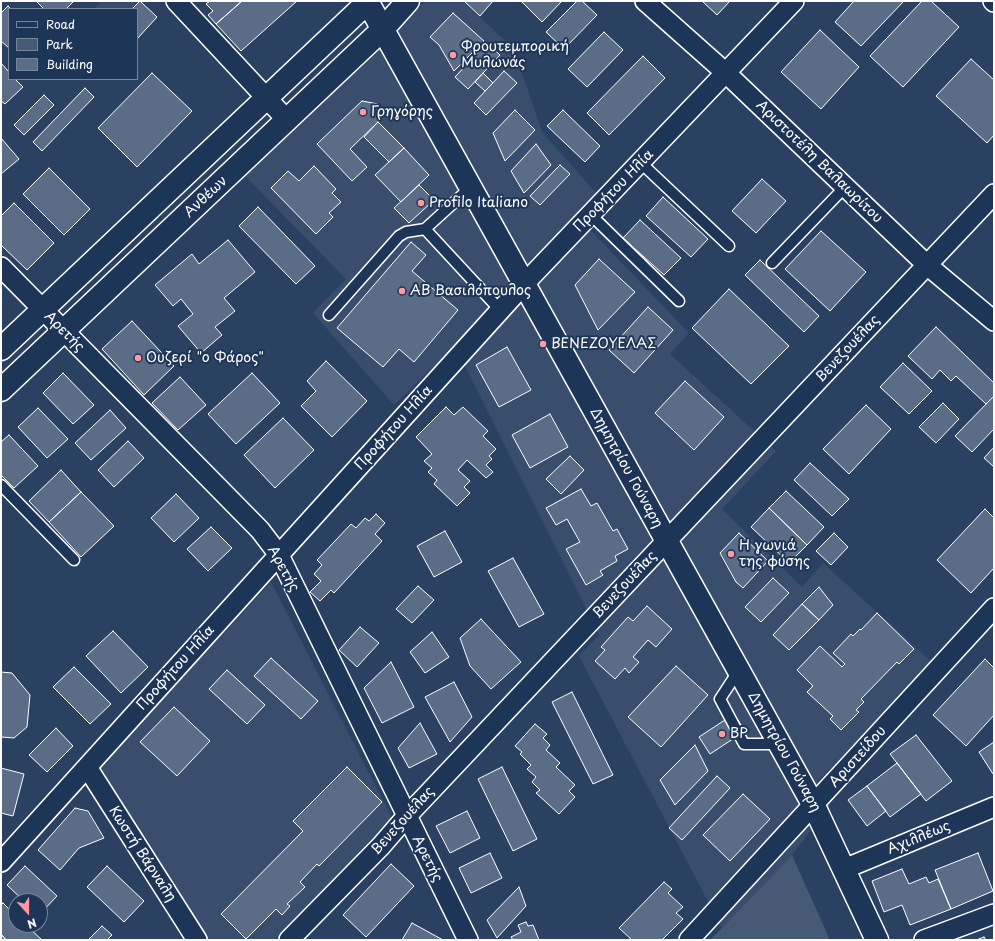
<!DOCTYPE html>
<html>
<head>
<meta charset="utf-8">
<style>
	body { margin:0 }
	#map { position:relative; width:995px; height:941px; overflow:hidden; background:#2a4161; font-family:"Playpen Sans",sans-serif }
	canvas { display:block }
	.frame { position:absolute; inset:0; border:2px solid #fff; pointer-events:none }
	.legend { position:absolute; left:8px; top:8px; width:130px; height:72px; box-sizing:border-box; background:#1d3557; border:1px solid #77869a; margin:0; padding:5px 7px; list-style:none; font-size:12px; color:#fff }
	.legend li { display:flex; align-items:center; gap:8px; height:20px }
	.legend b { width:20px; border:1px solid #77869a }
	.north { position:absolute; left:8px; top:893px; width:40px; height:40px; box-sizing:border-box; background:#1d3557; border:1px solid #77869a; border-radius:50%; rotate:159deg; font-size:11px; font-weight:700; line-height:16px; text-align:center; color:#fff }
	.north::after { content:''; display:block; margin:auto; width:14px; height:18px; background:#ff9aa2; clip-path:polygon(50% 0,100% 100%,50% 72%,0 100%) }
</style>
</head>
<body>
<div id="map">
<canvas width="995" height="941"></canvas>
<div class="frame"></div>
<ul class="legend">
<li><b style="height:5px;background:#1d3557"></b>Road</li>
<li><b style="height:11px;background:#465975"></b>Park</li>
<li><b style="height:11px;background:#5b6c86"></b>Building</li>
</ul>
<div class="north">N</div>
</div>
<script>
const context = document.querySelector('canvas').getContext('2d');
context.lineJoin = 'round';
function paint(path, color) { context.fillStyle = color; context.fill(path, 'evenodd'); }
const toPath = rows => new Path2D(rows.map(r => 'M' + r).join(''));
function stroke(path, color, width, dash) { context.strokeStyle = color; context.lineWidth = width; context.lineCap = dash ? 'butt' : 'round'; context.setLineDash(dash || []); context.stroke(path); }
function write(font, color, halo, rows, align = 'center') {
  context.font = font + ' "Playpen Sans",sans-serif'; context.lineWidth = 4; context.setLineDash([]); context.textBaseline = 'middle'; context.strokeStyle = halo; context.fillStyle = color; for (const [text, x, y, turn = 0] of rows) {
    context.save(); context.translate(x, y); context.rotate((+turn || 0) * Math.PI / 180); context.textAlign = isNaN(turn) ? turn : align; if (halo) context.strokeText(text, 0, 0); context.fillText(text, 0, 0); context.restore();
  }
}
paint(toPath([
	[102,1,132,1,136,5,132,9,94,9],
	[425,1,463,1,514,49,542,132,597,194,575,214,689,333,670,354,776,451,722,509,802,587,823,563,933,663,818,781,830,806,792,855,722,928,579,656,599,635,455,346,394,405,313,313,346,279,244,175,381,48],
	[271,582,393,820,274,940,209,940,97,770]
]), '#394e6c');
paint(toPath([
	[792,855,830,940,710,940,722,928]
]), '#465975');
const building = toPath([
	[36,1,74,1,66,9,44,9,36,1],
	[140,1,157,17,137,39,137,9,132,9,140,1],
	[210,1,242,1,216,24,208,15,213,11,206,4,210,1],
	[242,1,297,1,241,51,216,24,242,1],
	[464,1,493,1,480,16,464,1],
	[521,1,562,1,542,22,521,1],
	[577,1,582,1,597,15,564,49,546,32,577,1],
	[702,1,730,1,717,15,702,1],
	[854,1,904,1,861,46,835,22,854,1],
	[922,1,931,1,959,27,903,87,870,56,922,1],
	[8,6,11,9,9,9,9,48,1,41,1,13,8,6],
	[453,13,484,41,454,71,439,45,430,37,453,13],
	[820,30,859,67,821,109,781,72,820,30],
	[604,32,623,50,587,87,568,69,604,32],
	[487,43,500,55,468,89,455,77,487,43],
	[643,56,665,78,609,135,587,113,643,56],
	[971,59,994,80,994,135,987,143,936,96,971,59],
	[1,63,9,72,9,79,15,79,23,87,5,104,1,101,1,63],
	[504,71,517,83,486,115,474,103,504,71],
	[152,73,192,111,137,167,98,128,152,73],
	[483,73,493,83,485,91,475,82,483,73],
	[85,88,94,97,42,151,33,142,85,88],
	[44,95,54,105,24,135,14,125,44,95],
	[362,101,378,104,381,111,378,122,350,149,367,167,352,181,317,144,362,101],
	[515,110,535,130,505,161,493,133,515,110],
	[563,110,600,146,585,162,547,126,563,110],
	[378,122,404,148,389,162,364,137,378,122],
	[1,138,19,159,1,174,1,138],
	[536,144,551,165,524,193,511,171,536,144],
	[404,148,429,175,401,202,375,175,404,148],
	[560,165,570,174,540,205,530,196,560,165],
	[314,166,336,189,332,193,341,202,329,213,333,217,316,234,271,188,288,171,299,181,314,166],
	[49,168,90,209,64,235,23,194,49,168],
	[762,179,786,201,756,233,732,211,762,179],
	[419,185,434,200,409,223,394,208,419,185],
	[663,197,708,239,691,257,646,216,663,197],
	[14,203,54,243,27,270,1,245,1,216,14,203],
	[258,207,315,266,296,284,239,226,258,207],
	[640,220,681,258,664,275,623,238,640,220],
	[821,231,866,272,830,311,785,269,821,231],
	[228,240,255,272,224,298,235,311,215,327,222,335,201,353,178,326,193,314,181,299,173,306,155,285,192,254,199,264,228,240],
	[411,242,426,255,412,271,458,310,414,362,399,349,383,367,337,328,411,242],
	[599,259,635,292,598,330,575,285,599,259],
	[760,260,819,316,804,332,745,275,760,260],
	[729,289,789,346,751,384,692,328,729,289],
	[648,307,673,330,634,373,609,350,648,307],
	[132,321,174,366,144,395,102,349,132,321],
	[936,327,994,383,994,396,986,404,956,376,951,381,940,370,932,379,908,356,936,327],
	[507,347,531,390,499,407,476,365,507,347],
	[326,361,367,401,332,437,301,406,316,391,307,381,326,361],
	[903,363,932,391,909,414,880,387,903,363],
	[63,373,94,405,73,424,43,393,63,373],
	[252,373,280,403,236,444,208,414,252,373],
	[180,377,206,405,178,430,152,403,180,377],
	[685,381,724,417,694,450,655,413,685,381],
	[994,396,994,429,972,452,955,436,994,396],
	[943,403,959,419,936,443,919,427,943,403],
	[866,405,891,429,849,474,823,449,866,405],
	[446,407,454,415,463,407,488,431,483,436,496,449,489,456,492,459,486,465,493,472,486,478,467,460,458,470,470,481,464,487,470,493,457,506,434,484,437,480,428,472,432,468,424,461,432,454,416,437,446,407],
	[38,408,68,439,47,458,18,427,38,408],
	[110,410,126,428,91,460,75,443,110,410],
	[550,414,568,447,530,468,512,435,550,414],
	[283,418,314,450,275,488,244,455,283,418],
	[9,435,38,466,14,488,1,475,1,442,9,435],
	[128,441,144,458,114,487,98,470,128,441],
	[994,447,994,467,984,458,994,447],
	[570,456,584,470,561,494,546,479,570,456],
	[810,463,849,499,832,516,794,480,810,463],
	[61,470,81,492,49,522,29,501,61,470],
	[581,489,591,506,597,503,613,531,617,529,628,549,615,556,617,561,600,571,603,575,586,585,566,549,580,542,567,519,556,525,546,508,581,489],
	[786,491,824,527,807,545,769,508,786,491],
	[81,492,114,526,81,557,49,522,81,492],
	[176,494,199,518,174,542,151,518,176,494],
	[769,508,807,545,789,563,751,527,769,508],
	[985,509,994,518,994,568,971,593,937,560,985,509],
	[376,514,385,523,375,534,382,541,334,593,331,590,320,601,310,592,321,581,314,574,322,565,317,560,351,524,356,528,365,518,369,521,376,514],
	[211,527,232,548,208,571,187,549,211,527],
	[445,531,462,562,434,577,417,546,445,531],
	[739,533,768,561,743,588,736,582,720,553,739,533],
	[834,533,848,547,831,565,816,551,834,533],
	[513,558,544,614,519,627,488,571,513,558],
	[773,578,789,593,761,622,745,607,773,578],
	[418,586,434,600,412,623,396,609,418,586],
	[819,587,833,605,819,620,802,604,819,587],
	[802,604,819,620,789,650,773,635,802,604],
	[647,606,672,629,656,647,648,640,633,657,639,662,629,673,625,668,615,679,595,661,605,650,601,647,628,617,633,621,647,606],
	[877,613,914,649,899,664,897,662,861,699,864,702,856,710,859,712,841,730,830,719,833,716,807,692,813,686,797,670,820,646,842,667,845,664,833,653,851,634,853,636,860,629,861,630,877,613],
	[481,619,521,662,491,689,470,666,460,638,481,619],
	[360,627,379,643,357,667,339,650,360,627],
	[113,631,148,667,121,693,86,656,113,631],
	[432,632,449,657,425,673,410,652,432,632],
	[271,658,318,701,301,719,254,676,271,658],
	[985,659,994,668,994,715,966,746,933,715,985,659],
	[391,662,414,707,382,723,364,688,391,662],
	[676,666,708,695,661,747,628,717,676,666],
	[74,667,111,704,90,724,53,687,74,667],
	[227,670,265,705,247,724,209,689,227,670],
	[1,672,12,673,30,695,27,727,14,738,1,737,1,672],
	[454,682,472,717,450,742,425,697,454,682],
	[572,692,613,775,593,784,552,702,572,692],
	[174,707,210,741,177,776,140,742,174,707],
	[734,714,745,731,710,754,699,737,734,714],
	[420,723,437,754,409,768,398,748,420,723],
	[535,724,547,734,543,738,550,745,546,750,560,763,556,767,575,785,569,791,575,797,559,814,536,793,540,790,532,782,536,777,527,769,531,765,520,754,522,752,515,746,535,724],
	[56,728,73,746,47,772,29,755,56,728],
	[916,735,952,781,926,801,890,754,916,735],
	[994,742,994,774,993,774,979,752,994,742],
	[695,745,708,771,675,805,660,780,695,745],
	[897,763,921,794,890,817,867,786,897,763],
	[347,767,382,802,319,866,317,864,300,882,305,887,287,904,290,906,282,915,276,909,246,939,221,914,303,831,293,821,347,767],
	[502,767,537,839,513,851,478,779,502,767],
	[1,768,24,774,13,816,1,813,1,768],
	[717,776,730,788,682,840,669,828,717,776],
	[867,786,886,811,867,826,848,800,867,786],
	[743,794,770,819,730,861,703,835,743,794],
	[75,808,88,811,104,838,79,848,60,870,38,850,75,808],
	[467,811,480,838,450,853,436,826,467,811],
	[490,853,502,878,471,893,459,868,490,853],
	[978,853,993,891,951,909,935,870,978,853],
	[391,864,414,886,366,937,343,915,391,864],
	[25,866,57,896,40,914,40,901,24,901,7,885,25,866],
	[107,866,144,901,124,922,87,887,107,866],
	[902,869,909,884,926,877,929,883,938,879,951,909,910,925,902,905,884,912,872,881,902,869],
	[664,882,672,889,668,893,683,907,676,913,683,919,662,940,632,940,619,928,664,882],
	[519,887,526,906,497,938,487,920,519,887],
	[3,903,16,916,16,925,26,925,42,940,6,940,1,934,1,905,3,903],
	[526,922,528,926,533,925,539,940,513,940,511,937,521,932,518,925,526,922],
	[412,923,443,940,402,940,412,923],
	[102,926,112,935,107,940,88,940,102,926],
	[1,934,6,940,1,940,1,934],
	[984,937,986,940,976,940,984,937]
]);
paint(building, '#5b6c86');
stroke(building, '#fff', 1);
const lane = toPath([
	[641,163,729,246],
	[591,215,679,301],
	[425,229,500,310],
	[772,263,845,187],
	[329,315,399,236,406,232,425,229,471,187],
	[1,485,74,560],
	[739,670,720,699,744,744,780,744]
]);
const street = toPath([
	[176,1,287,120],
	[645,1,726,73,927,265,994,321],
	[993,1,994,2],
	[1,267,260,530,279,555,468,940],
	[87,767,197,940],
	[1,862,524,284,794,1],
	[844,869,994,807],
	[289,940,381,846,406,817,994,194],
	[689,940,994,608],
	[924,940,994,914]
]);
const secondary = toPath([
	[367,1,814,806,877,940],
	[1,349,369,1],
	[1,390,383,29,408,1]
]);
stroke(lane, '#fff', 13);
stroke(street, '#fff', 22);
stroke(secondary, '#fff', 25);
stroke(lane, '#1d3557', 10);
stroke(street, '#1d3557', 19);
stroke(secondary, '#1d3557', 22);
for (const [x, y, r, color] of [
	[453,55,4,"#ff9aa2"],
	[363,112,4,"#ff9aa2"],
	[421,203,4,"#ff9aa2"],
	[402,291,4,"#ff9aa2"],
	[543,344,4,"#ff9aa2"],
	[138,358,4,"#ff9aa2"],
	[731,554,4,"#ff9aa2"],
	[722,734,4,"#ff9aa2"]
]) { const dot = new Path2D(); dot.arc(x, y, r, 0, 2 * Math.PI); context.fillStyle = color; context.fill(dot); stroke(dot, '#1d3557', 1.5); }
write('14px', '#fff', '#1d3557', [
	["Φρουτεμπορική",461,47],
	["Μυλωνάς",461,63],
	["Γρηγόρης",371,112],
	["Profilo Italiano",429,203],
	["ΑΒ Βασιλόπουλος",410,291],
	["ΒΕΝΕΖΟΥΕΛΑΣ",551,344],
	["Ουζερί \"ο Φάρος\"",146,358],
	["Η γωνιά",739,546],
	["της φύσης",739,562],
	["BP",730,734]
], 'left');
write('14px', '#fff', '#1d3557', [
	["Αριστοτέλη Βαλαωρίτου",819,162,44],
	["Προφήτου Ηλία",614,191,-46],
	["Ανθέων",206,197,-43],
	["Αρετής",64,332,45],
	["Βενεζουέλας",848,349,-47],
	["Προφήτου Ηλία",394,428,-48],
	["Δημητρίου Γούναρη",626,468,61],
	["Αρετής",283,569,61],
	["Βενεζουέλας",625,585,-47],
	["Προφήτου Ηλία",176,668,-48],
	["Δημητρίου Γούναρη",784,752,61],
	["Αριστείδου",858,757,-48],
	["Βενεζουέλας",403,821,-48],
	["Αχιλλέως",919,838,-22],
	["Κωστή Βάρναλη",142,854,57],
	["Αρετής",427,859,63]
]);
</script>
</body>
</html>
